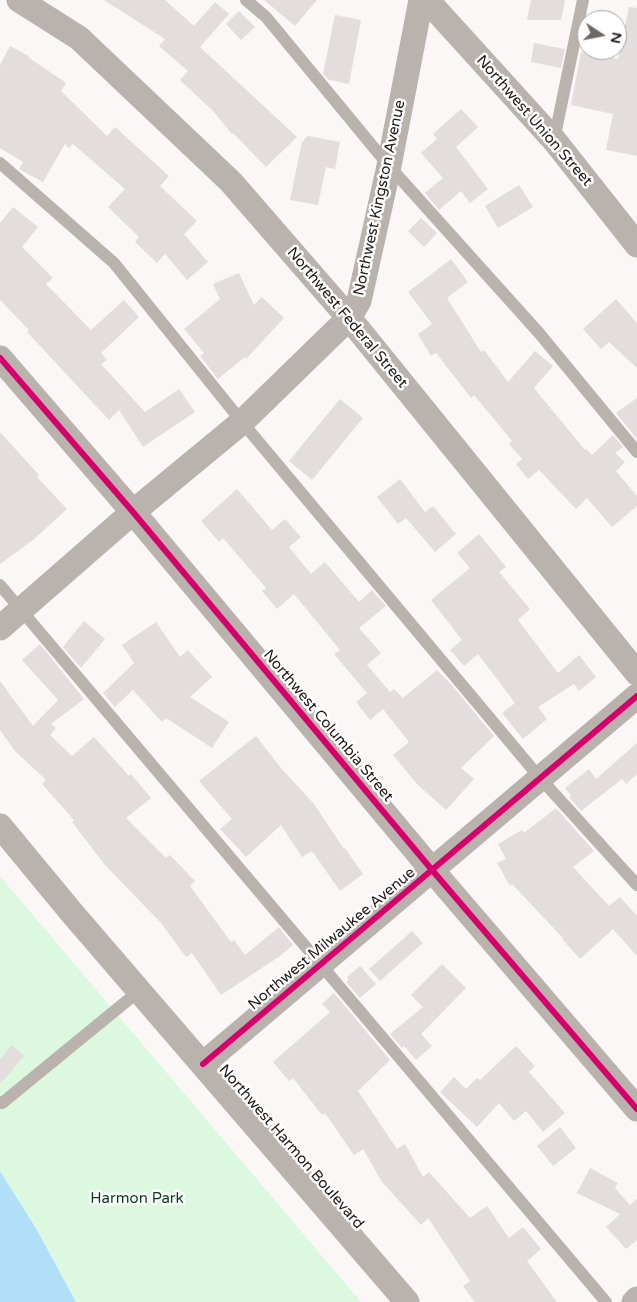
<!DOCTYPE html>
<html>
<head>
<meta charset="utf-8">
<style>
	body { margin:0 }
	#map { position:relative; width:637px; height:1302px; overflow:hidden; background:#fbf7f6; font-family:"Varela Round",sans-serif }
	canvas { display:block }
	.north { position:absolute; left:577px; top:10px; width:50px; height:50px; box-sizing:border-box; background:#fff; border:1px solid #a6a3a2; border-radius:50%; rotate:101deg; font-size:14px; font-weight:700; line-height:20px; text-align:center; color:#201a17 }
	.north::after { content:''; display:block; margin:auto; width:18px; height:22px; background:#6d6765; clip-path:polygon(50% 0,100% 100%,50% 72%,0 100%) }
</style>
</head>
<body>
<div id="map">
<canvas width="637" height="1302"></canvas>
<div class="north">N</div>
</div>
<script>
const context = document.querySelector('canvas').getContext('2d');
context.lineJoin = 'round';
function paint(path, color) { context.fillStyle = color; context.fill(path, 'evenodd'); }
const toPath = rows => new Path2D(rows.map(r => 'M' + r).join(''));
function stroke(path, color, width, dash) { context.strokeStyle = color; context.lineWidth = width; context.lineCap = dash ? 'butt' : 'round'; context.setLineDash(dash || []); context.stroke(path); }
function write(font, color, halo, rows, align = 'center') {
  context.font = font + ' "Varela Round",sans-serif'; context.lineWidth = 5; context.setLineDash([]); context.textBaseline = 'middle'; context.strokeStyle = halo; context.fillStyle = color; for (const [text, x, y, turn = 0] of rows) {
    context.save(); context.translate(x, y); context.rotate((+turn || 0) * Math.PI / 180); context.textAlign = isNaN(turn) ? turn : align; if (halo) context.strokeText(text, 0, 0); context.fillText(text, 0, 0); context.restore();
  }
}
paint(toPath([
	[0,876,361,1302,76,1302,37,1230,0,1171]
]), '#dcf9df');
paint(toPath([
	[0,1171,37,1230,76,1302,0,1302]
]), '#b2dff8');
paint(toPath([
	[104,0,165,0,194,26,215,2,229,14,200,47,297,137,266,167,233,133,232,134,214,112,180,80,188,71,159,46,165,39],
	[264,0,317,0,295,26],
	[531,0,565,0,561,20,527,20],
	[629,7,637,8,637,156,606,150,613,114,571,105,581,52,618,59],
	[239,11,255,27,241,40,226,24],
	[335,15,361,20,349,84,329,80,323,74],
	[534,43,565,49,561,68,531,62],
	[10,46,29,56,28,57,66,83,61,91,107,136,115,127,169,176,160,186,197,221,184,234,208,262,187,280,165,254,157,263,135,242,139,237,108,207,125,189,73,144,69,148,65,144,43,182,19,169,23,162,0,148,0,65],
	[461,109,478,127,456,147,488,189,470,203,461,191,439,210,425,193,443,178,421,153,437,139,433,134],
	[308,136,340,142,335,169,326,167,318,205,290,200,302,142],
	[519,185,533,207,498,228,485,206],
	[13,207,38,227,22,247,53,278,46,284,91,330,124,300,139,317,101,353,107,360,101,364,145,412,179,389,195,412,143,447,119,410,109,420,27,332,29,330,0,300,0,223],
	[421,218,437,233,424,247,408,231],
	[451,259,468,282,447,298,481,352,484,350,508,382,535,351,553,366,534,388,585,450,586,449,592,455,613,435,623,447,615,453,625,462,616,471,637,496,637,506,612,527,587,498,576,509,539,470,528,479,516,464,522,459,509,444,512,441,474,395,471,398,436,353,431,356,418,334,432,324,408,292],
	[239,273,254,305,262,297,284,318,246,359,245,357,218,379,200,356,204,353,184,329,220,299,213,284],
	[616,299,637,323,637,368,609,342,601,349,583,329],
	[637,398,637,439,616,413],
	[340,399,363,418,312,480,289,461],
	[0,432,39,475,37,477,67,509,33,540,0,564],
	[400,479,425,512,433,506,456,534,435,552,406,518,398,524,377,497],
	[237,489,272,530,285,519,301,537,289,547,311,574,325,562,359,602,372,590,386,606,359,628,381,653,367,665,390,692,394,689,403,698,437,670,451,684,494,736,461,768,474,779,446,810,417,784,393,755,409,742,383,709,370,720,356,702,367,693,334,654,340,650,294,594,277,609,262,591,266,588,223,538,219,542,201,521],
	[479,534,506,567,499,572,530,609,518,620,558,673,579,655,596,677,579,691,574,684,538,707,547,719,523,739,502,713,515,703,478,654,464,666,450,650,462,640,431,600,470,568,457,553],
	[84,621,105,639,81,668,63,647],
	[156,622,180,657,188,650,212,677,190,697,229,722,212,748,166,718,162,722,133,690,115,707,103,693,134,663,122,645],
	[40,644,84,699,51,724,56,728,50,735,72,756,94,737,129,776,131,774,151,798,126,818,166,858,170,855,195,881,190,886,231,942,234,940,245,955,279,927,293,945,280,956,221,995,192,953,186,957,161,923,105,865,72,822,74,820,42,784,46,780,15,751,0,730,0,681,33,726,58,700,22,660],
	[256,736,281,768,314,804,344,849,345,848,363,874,340,891,312,851,302,857,281,825,246,857,220,829,232,819,199,781],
	[637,743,637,774,626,784,622,779,581,811,569,797,571,796,565,788,589,769,596,779],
	[556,808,594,851,573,867,609,906,620,897,637,916,637,956,613,929,580,959,562,939,563,938,512,884,510,886,497,863,506,859,498,844,522,830,524,833],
	[412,931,423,943,380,981,369,969],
	[442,964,466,988,421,1034,432,1046,416,1060,404,1046,402,1048,390,1034,423,1007,411,995],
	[360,966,376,984,360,998,346,982,349,980,347,977],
	[334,993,390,1060,358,1091,397,1149,405,1144,423,1177,429,1172,470,1218,487,1206,509,1238,523,1227,541,1249,527,1261,557,1302,475,1302,463,1286,470,1281,428,1218,421,1225,382,1182,363,1149,354,1155,325,1113,322,1115,293,1078,289,1081,273,1062,330,1012,322,1004],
	[12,1045,24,1056,0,1084,0,1059],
	[516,1046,535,1066,529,1072,565,1113,543,1132,526,1111,514,1121,499,1103,477,1127,440,1092,454,1077,466,1089,477,1078,480,1080],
	[560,1127,576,1148,553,1166,537,1146],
	[590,1168,618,1183,615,1188,630,1205,637,1199,637,1240,626,1249,606,1227,620,1214,577,1193]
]), '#e3dddd');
stroke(toPath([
	[246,0,266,17,389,166,539,333,637,452],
	[554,140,583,0],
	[0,163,114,263,242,422,540,778,637,885],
	[0,585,606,1302],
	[0,1102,2,1103,139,991]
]), '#bab2ac', 12);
stroke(toPath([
	[19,0,79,38,231,182,349,318,637,673],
	[427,0,554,140,637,245],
	[0,358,133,512,432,870,637,1109],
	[0,628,133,512,242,422,349,318,359,301,389,166,421,0],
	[0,826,72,913,407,1302],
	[203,1064,637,696],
	[634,1302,637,1299]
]), '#bab2ac', 25);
stroke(toPath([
	[0,358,133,512,432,870,637,1109],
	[203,1064,637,696]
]), '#d6006c', 6);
write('15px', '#201a17', '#fff', [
	["Northwest Union Street",534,121,49],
	["Northwest Kingston Avenue",380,198,-78],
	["Northwest Federal Street",347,318,50],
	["Northwest Columbia Street",328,726,50],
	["Northwest Milwaukee Avenue",332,939,-40],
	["Northwest Harmon Boulevard",291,1147,49]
]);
write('15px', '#073d1a', '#fff', [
	["Harmon Park",137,1199]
]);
</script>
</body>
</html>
